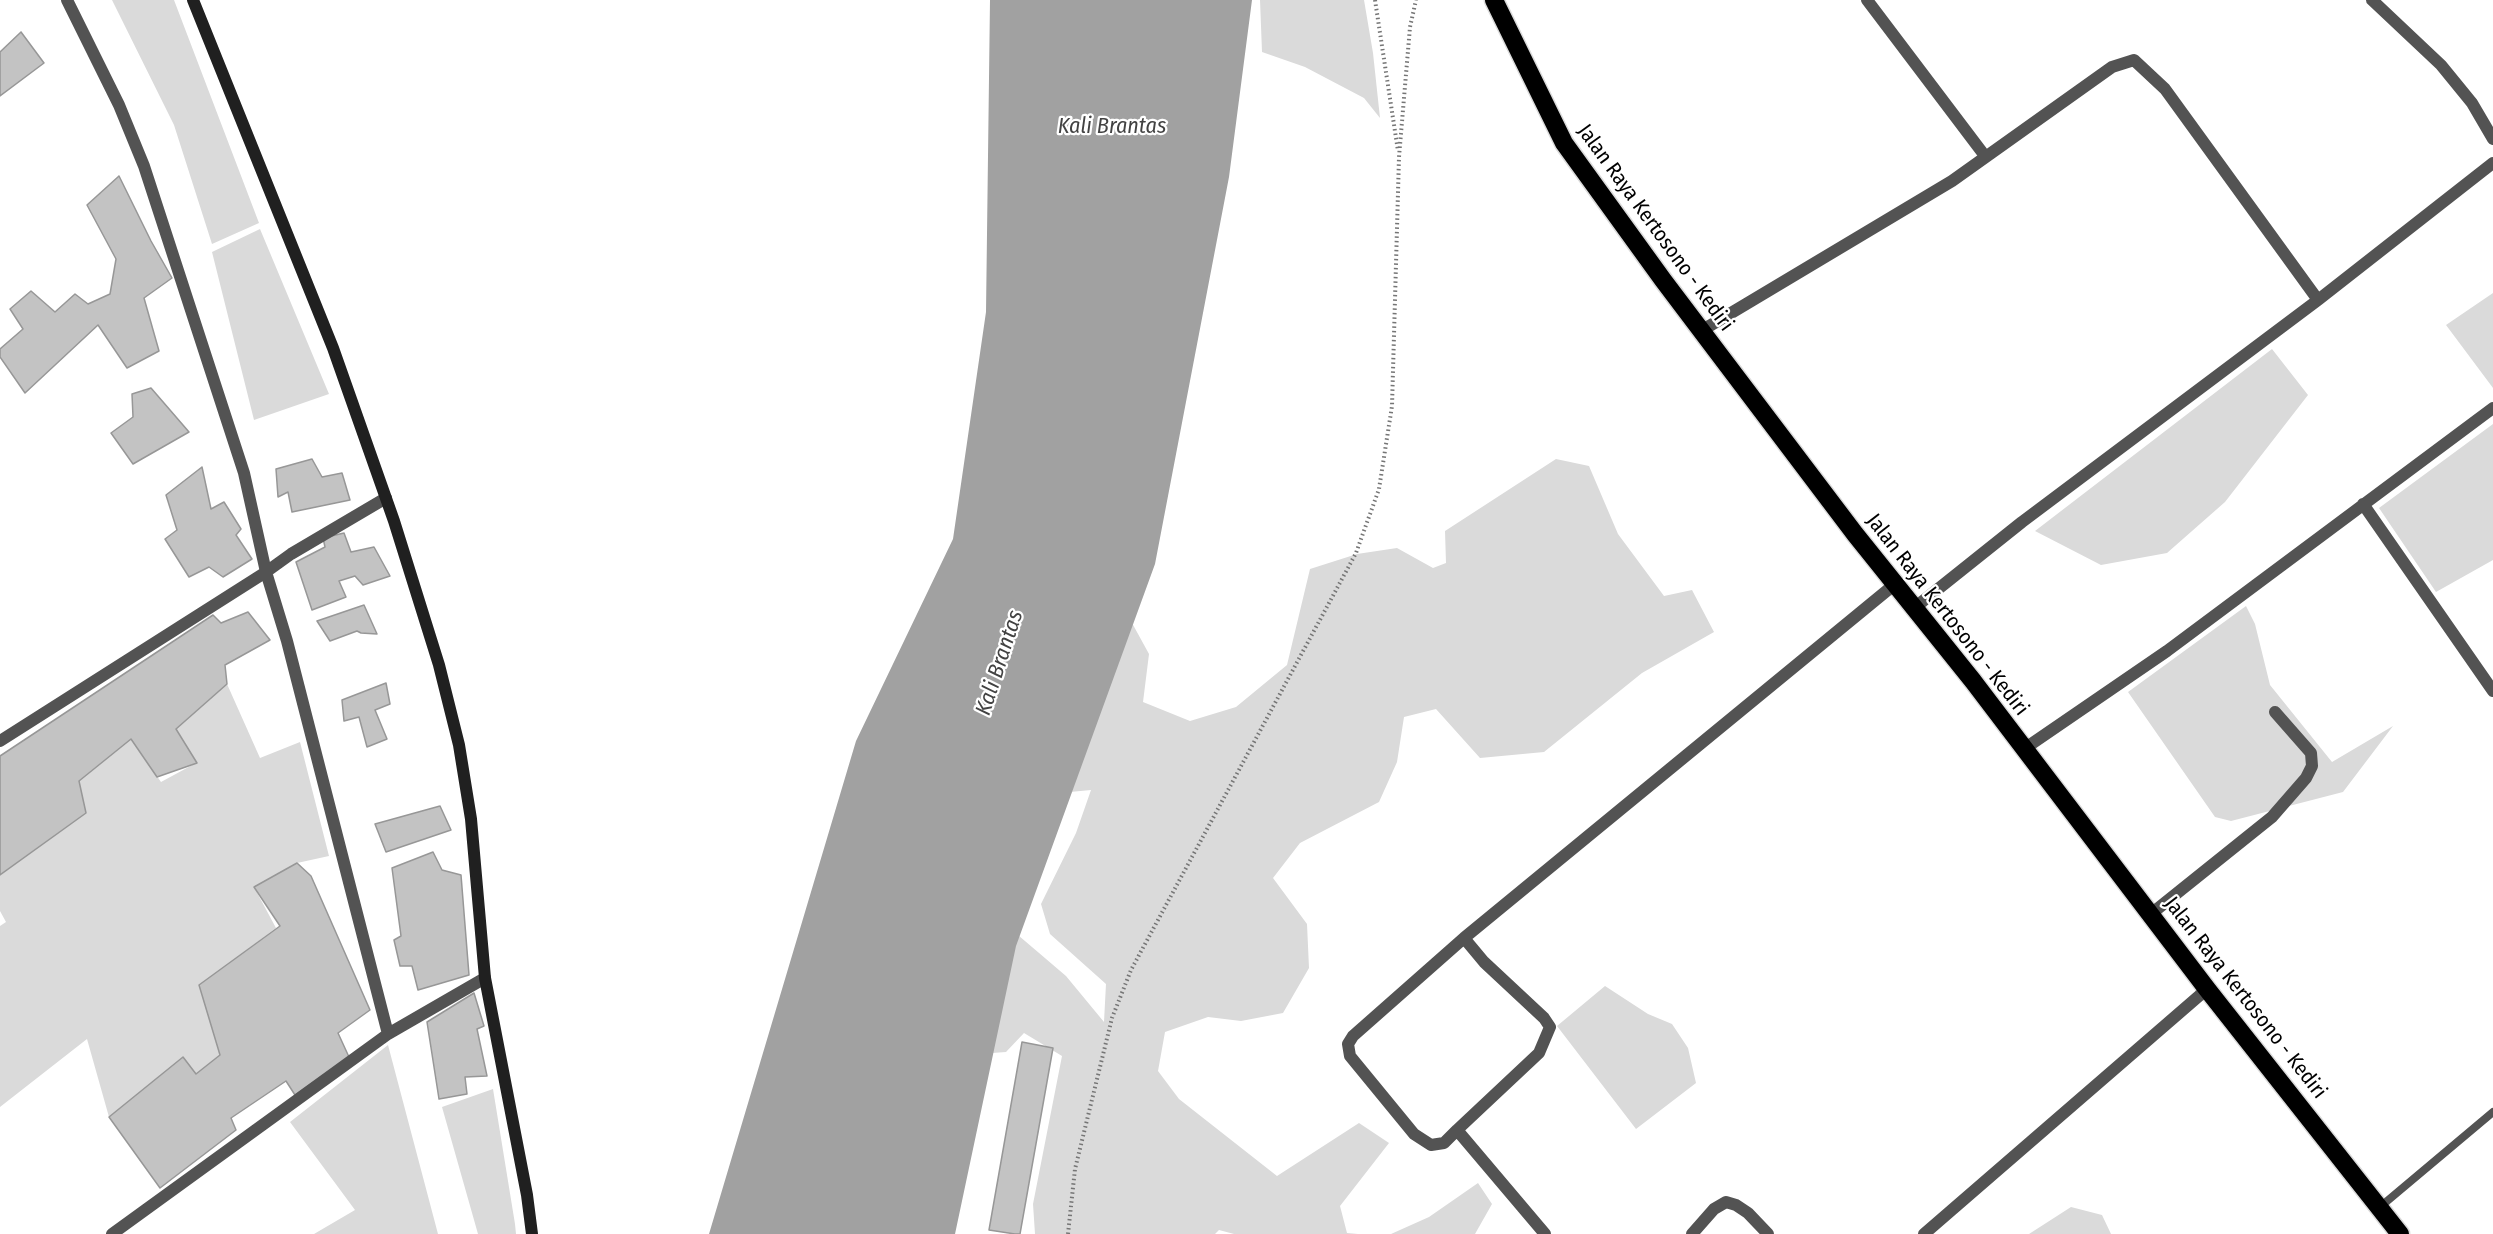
<!DOCTYPE html>
<html>
<head>
<meta charset="utf-8">
<style>
	body { margin:0 }
	canvas { display:block; background:#fff }
</style>
</head>
<body>
<canvas width="2493" height="1234"></canvas>
<script>
const context = document.querySelector('canvas').getContext('2d');
context.lineJoin = 'round';
function paint(path, color) { context.fillStyle = color; context.fill(path, 'evenodd'); }
const toPath = rows => new Path2D(rows.map(r => 'M' + r).join(''));
function stroke(path, color, width, dash) { context.strokeStyle = color; context.lineWidth = width; context.lineCap = dash ? 'butt' : 'round'; context.setLineDash(dash || []); context.stroke(path); }
function write(font, color, halo, rows, align = 'center') {
  context.font = font + ' "Fira Sans Condensed",sans-serif'; context.lineWidth = 4.5; context.setLineDash([]); context.textBaseline = 'middle'; context.strokeStyle = halo; context.fillStyle = color; for (const [text, x, y, turn = 0] of rows) {
    context.save(); context.translate(x, y); context.rotate((+turn || 0) * Math.PI / 180); context.textAlign = isNaN(turn) ? turn : align; if (halo) context.strokeText(text, 0, 0); context.fillText(text, 0, 0); context.restore();
  }
}
paint(toPath([
	[112,0,174,0,259,223,212,244,174,125],
	[1260,0,1364,0,1373,53,1380,118,1364,98,1305,67,1262,52],
	[260,229,329,394,254,420,212,252],
	[2493,293,2493,388,2446,325],
	[2272,349,2308,395,2225,502,2167,553,2101,565,2035,531],
	[2493,424,2493,560,2436,592,2379,508],
	[1556,459,1589,466,1618,534,1664,596,1692,590,1714,632,1642,673,1544,752,1480,758,1436,709,1404,717,1397,762,1379,802,1300,843,1273,878,1307,924,1309,968,1283,1013,1241,1021,1208,1017,1165,1032,1158,1071,1179,1099,1277,1176,1359,1123,1389,1143,1340,1206,1347,1233,1358,1234,1234,1234,1219,1230,1215,1234,1035,1234,1033,1204,1062,1056,1024,1033,1006,1052,964,1055,998,918,1066,976,1104,1022,1106,984,1050,934,1041,904,1076,833,1091,790,1038,795,1126,612,1149,654,1143,702,1190,721,1236,707,1287,665,1310,569,1357,554,1397,548,1433,568,1446,563,1445,531],
	[2246,606,2255,624,2270,685,2332,762,2393,726,2343,792,2231,821,2215,817,2128,692],
	[227,684,260,758,300,742,329,856,297,863,254,887,276,928,200,985,220,1055,196,1074,183,1057,109,1117,87,1039,0,1107,0,926,6,922,0,911,0,875,86,813,79,781,131,739,161,782,196,763,176,729],
	[1605,986,1648,1014,1672,1024,1688,1048,1696,1083,1636,1129,1557,1026],
	[388,1045,438,1234,314,1234,355,1210,290,1122],
	[493,1089,515,1224,516,1234,478,1234,442,1107],
	[1478,1183,1492,1204,1475,1234,1391,1234,1429,1217],
	[2071,1207,2102,1215,2111,1234,2029,1234]
]), '#dadada');
paint(toPath([
	[990,0,1252,0,1229,177,1155,564,1016,946,955,1234,709,1234,856,741,953,539,986,312]
]), '#a1a1a1');
const building = toPath([
	[21,32,44,63,0,96,0,52,21,32],
	[119,176,151,241,172,278,144,298,159,351,127,368,98,325,25,393,0,357,0,349,23,329,10,309,31,291,55,312,75,294,88,304,110,294,116,259,87,205,119,176],
	[151,388,189,432,133,464,111,433,133,417,132,394,151,388],
	[312,459,322,477,342,473,350,500,292,512,288,492,278,497,276,469,312,459],
	[202,467,211,509,224,502,241,529,236,535,252,559,223,577,209,567,189,577,165,539,177,530,166,495,202,467],
	[344,533,351,552,374,547,390,576,363,585,355,576,339,581,346,597,312,610,296,562,325,547,323,538,344,533],
	[364,605,377,634,361,633,357,631,330,641,317,621,364,605],
	[248,612,270,640,225,665,227,684,176,729,197,763,157,777,131,739,79,781,86,813,0,875,0,756,213,615,221,623,248,612],
	[386,683,390,704,375,710,387,739,367,747,359,717,344,721,342,700,386,683],
	[440,806,451,830,386,852,375,824,440,806],
	[433,852,442,870,461,875,469,975,418,990,412,966,400,966,394,940,401,936,392,868,433,852],
	[297,863,311,876,370,1010,338,1033,349,1057,295,1095,286,1081,231,1118,236,1130,160,1188,109,1117,183,1057,196,1074,220,1055,199,985,280,926,254,887,297,863],
	[474,993,484,1026,477,1029,487,1076,465,1077,467,1094,439,1099,427,1022,474,993],
	[1022,1042,1053,1048,1020,1234,1015,1234,989,1230,1022,1042]
]);
paint(building, '#c3c3c3');
stroke(building, '#979797', 1.5);
const highway = toPath([
	[1494,0,1564,143,1663,280,1855,534,1973,681,2207,989,2400,1234]
]);
stroke(highway, '#dbdbdb', 21);
stroke(toPath([
	[1375,0,1398,151],
	[1068,1234,1075,1169,1112,1018,1131,970,1356,553,1379,489,1392,406,1399,157,1410,27,1416,0]
]), '#757575', 4, [1.5, 3]);
stroke(toPath([
	[2380,1207,2493,1112]
]), '#535353', 8);
stroke(toPath([
	[67,0,119,105,144,166,244,473,266,572,287,641,388,1034],
	[1867,0,1985,156],
	[2372,0,2441,65,2472,103,2493,139],
	[1701,331,1952,181,2112,67,2134,60,2165,89,2318,300],
	[2363,504,2493,691],
	[1913,609,2022,522,2318,300,2493,163],
	[0,741,266,572,291,554,386,498],
	[2024,749,2167,651,2493,408],
	[2151,914,2272,817,2306,778,2312,766,2311,753,2275,712],
	[1457,1130,1444,1143,1431,1145,1414,1134,1350,1056,1348,1044,1353,1036,1464,938],
	[112,1234,388,1034,485,978],
	[1545,1234,1457,1130,1539,1053,1550,1027,1544,1018,1484,962,1464,938,1895,584],
	[1692,1234,1714,1209,1726,1202,1736,1205,1748,1213,1768,1234],
	[1924,1234,2207,989]
]), '#535353', 12);
stroke(toPath([
	[193,0,333,348,394,521,439,665,459,745,471,819,485,978,527,1195,532,1234]
]), '#202020', 12);
stroke(highway, '#000', 18);
write('21px', '#000', '#fff', [
	["Jalan Raya Kertosono - Kediri",1655,228,54],
	["Jalan Raya Kertosono - Kediri",1947,615,52],
	["Jalan Raya Kertosono - Kediri",2245,998,52]
]);
write('italic 22px', '#424242', '#fff', [
	["Kali Brantas",1112,127],
	["Kali Brantas",1000,663,-72]
]);
</script>
</body>
</html>
